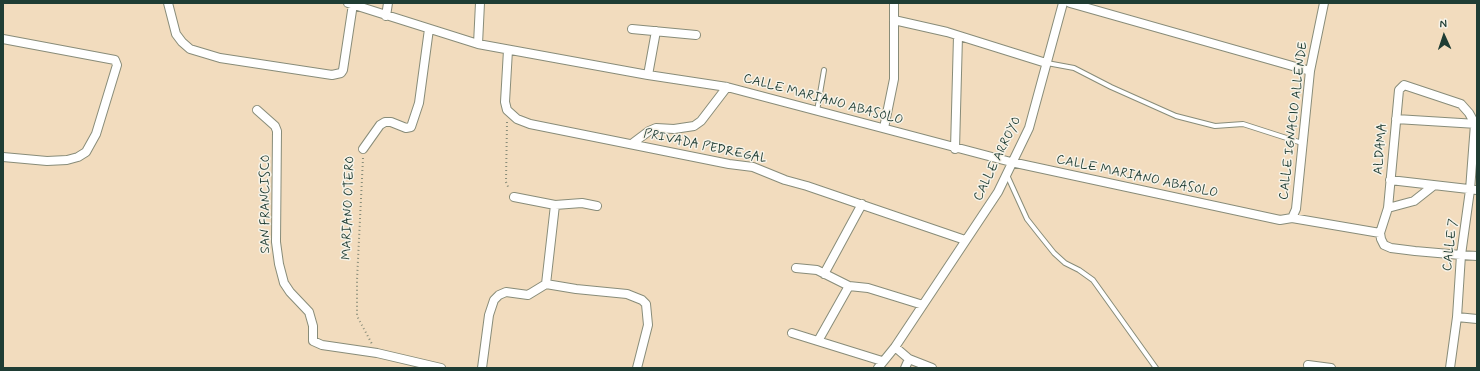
<!DOCTYPE html>
<html>
<head>
<meta charset="utf-8">
<style>
	body { margin:0 }
	#map { position:relative; width:1480px; height:371px; overflow:hidden; background:#f2dcbe; font-family:Mynerve,sans-serif }
	canvas { display:block }
	.frame { position:absolute; inset:0; border:4px solid #1f3d34; pointer-events:none }
	.north { position:absolute; left:1424px; top:16px; width:40px; height:40px; -webkit-text-stroke:3px #f7f3e8; paint-order:stroke; rotate:357deg; font-size:11px; font-weight:700; line-height:16px; text-align:center; color:#1f3d34 }
	.north::after { content:''; display:block; margin:auto; width:14px; height:18px; background:#1f3d34; clip-path:polygon(50% 0,100% 100%,50% 72%,0 100%) }
</style>
</head>
<body>
<div id="map">
<canvas width="1480" height="371"></canvas>
<div class="frame"></div>
<div class="north">N</div>
</div>
<script>
const context = document.querySelector('canvas').getContext('2d');
context.lineJoin = 'round';
const toPath = rows => new Path2D(rows.map(r => 'M' + r).join(''));
function stroke(path, color, width, dash) { context.strokeStyle = color; context.lineWidth = width; context.lineCap = dash ? 'butt' : 'round'; context.setLineDash(dash || []); context.stroke(path); }
function write(font, color, halo, rows, align = 'center') {
  context.font = font + ' Mynerve,sans-serif'; context.lineWidth = 3; context.setLineDash([]); context.textBaseline = 'middle'; context.strokeStyle = halo; context.fillStyle = color; for (const [text, x, y, turn = 0] of rows) {
    context.save(); context.translate(x, y); context.rotate((+turn || 0) * Math.PI / 180); context.textAlign = isNaN(turn) ? turn : align; if (halo) context.strokeText(text, 0, 0); context.fillText(text, 0, 0); context.restore();
  }
}
const lane = toPath([
	[1047,63,1074,68,1111,87,1176,116,1215,126,1243,124,1302,143],
	[817,111,824,70],
	[1007,175,1027,219,1038,233,1054,253,1065,263,1079,270,1093,280,1156,368]
]);
const street = toPath([
	[168,3,176,34,182,42,190,49,220,58,332,75,341,73,343,70,353,4],
	[348,3,478,44,648,75,727,87,1011,162,1280,220,1292,218,1380,233],
	[1070,3,1310,71],
	[386,16,388,3],
	[894,20,947,32,1046,63],
	[632,29,696,35],
	[3,39,115,60,117,65,96,134,86,152,78,157,67,160,47,161,3,157],
	[478,44,480,3],
	[508,50,505,102,507,110,517,119,530,124,729,164,753,167,785,180,807,186,965,240],
	[648,75,656,31],
	[257,110,275,126,277,131,276,242,279,264,284,283,290,292,309,312,313,326,313,341,322,345,377,353,441,368],
	[1396,119,1477,124],
	[884,128,894,79,894,3],
	[633,143,649,131,656,128,674,129,694,126,701,121,727,87],
	[363,149,380,125,385,122,391,122,406,128,411,127,419,103,429,29],
	[955,149,958,36],
	[1390,180,1477,190],
	[514,197,555,205,582,203,597,206],
	[1388,208,1414,201,1433,186],
	[1292,218,1296,209,1310,71,1324,3],
	[796,268,817,270,849,286,868,288,923,305],
	[824,274,862,204],
	[546,284,555,205],
	[1457,317,1477,319],
	[792,333,882,361],
	[818,341,849,286],
	[895,347,909,359,932,368],
	[1308,365,1331,368],
	[482,368,489,315,494,300,499,295,506,292,528,295,546,284,576,289,627,294,642,300,646,304,648,325,637,368],
	[878,368,895,347,998,192,1029,128,1063,3],
	[905,368,909,359],
	[1450,368,1457,317,1461,255,1470,190,1475,124,1469,113,1461,104,1404,85,1399,90,1388,208,1380,233,1381,239,1384,245,1391,248,1415,251,1461,255,1477,256]
]);
stroke(lane, '#888c79', 6);
stroke(street, '#888c79', 10);
stroke(toPath([
	[507,122,506,182,509,189],
	[363,158,357,280,357,316,372,344]
]), '#888c79', 2, [1, 3]);
stroke(lane, '#fff', 4);
stroke(street, '#fff', 8);
write('13px', '#1f3d34', '#f7f3e8', [
	["CALLE MARIANO ABASOLO",823,100,15],
	["CALLE IGNACIO ALLENDE",1294,121,-83],
	["PRIVADA PEDREGAL",705,147,12],
	["ALDAMA",1381,149,-85],
	["CALLE ARROYO",998,159,-64],
	["CALLE MARIANO ABASOLO",1137,177,12],
	["SAN FRANCISCO",266,204,-90],
	["MARIANO OTERO",349,208,-88],
	["CALLE 7",1451,245,-83]
]);
</script>
</body>
</html>
